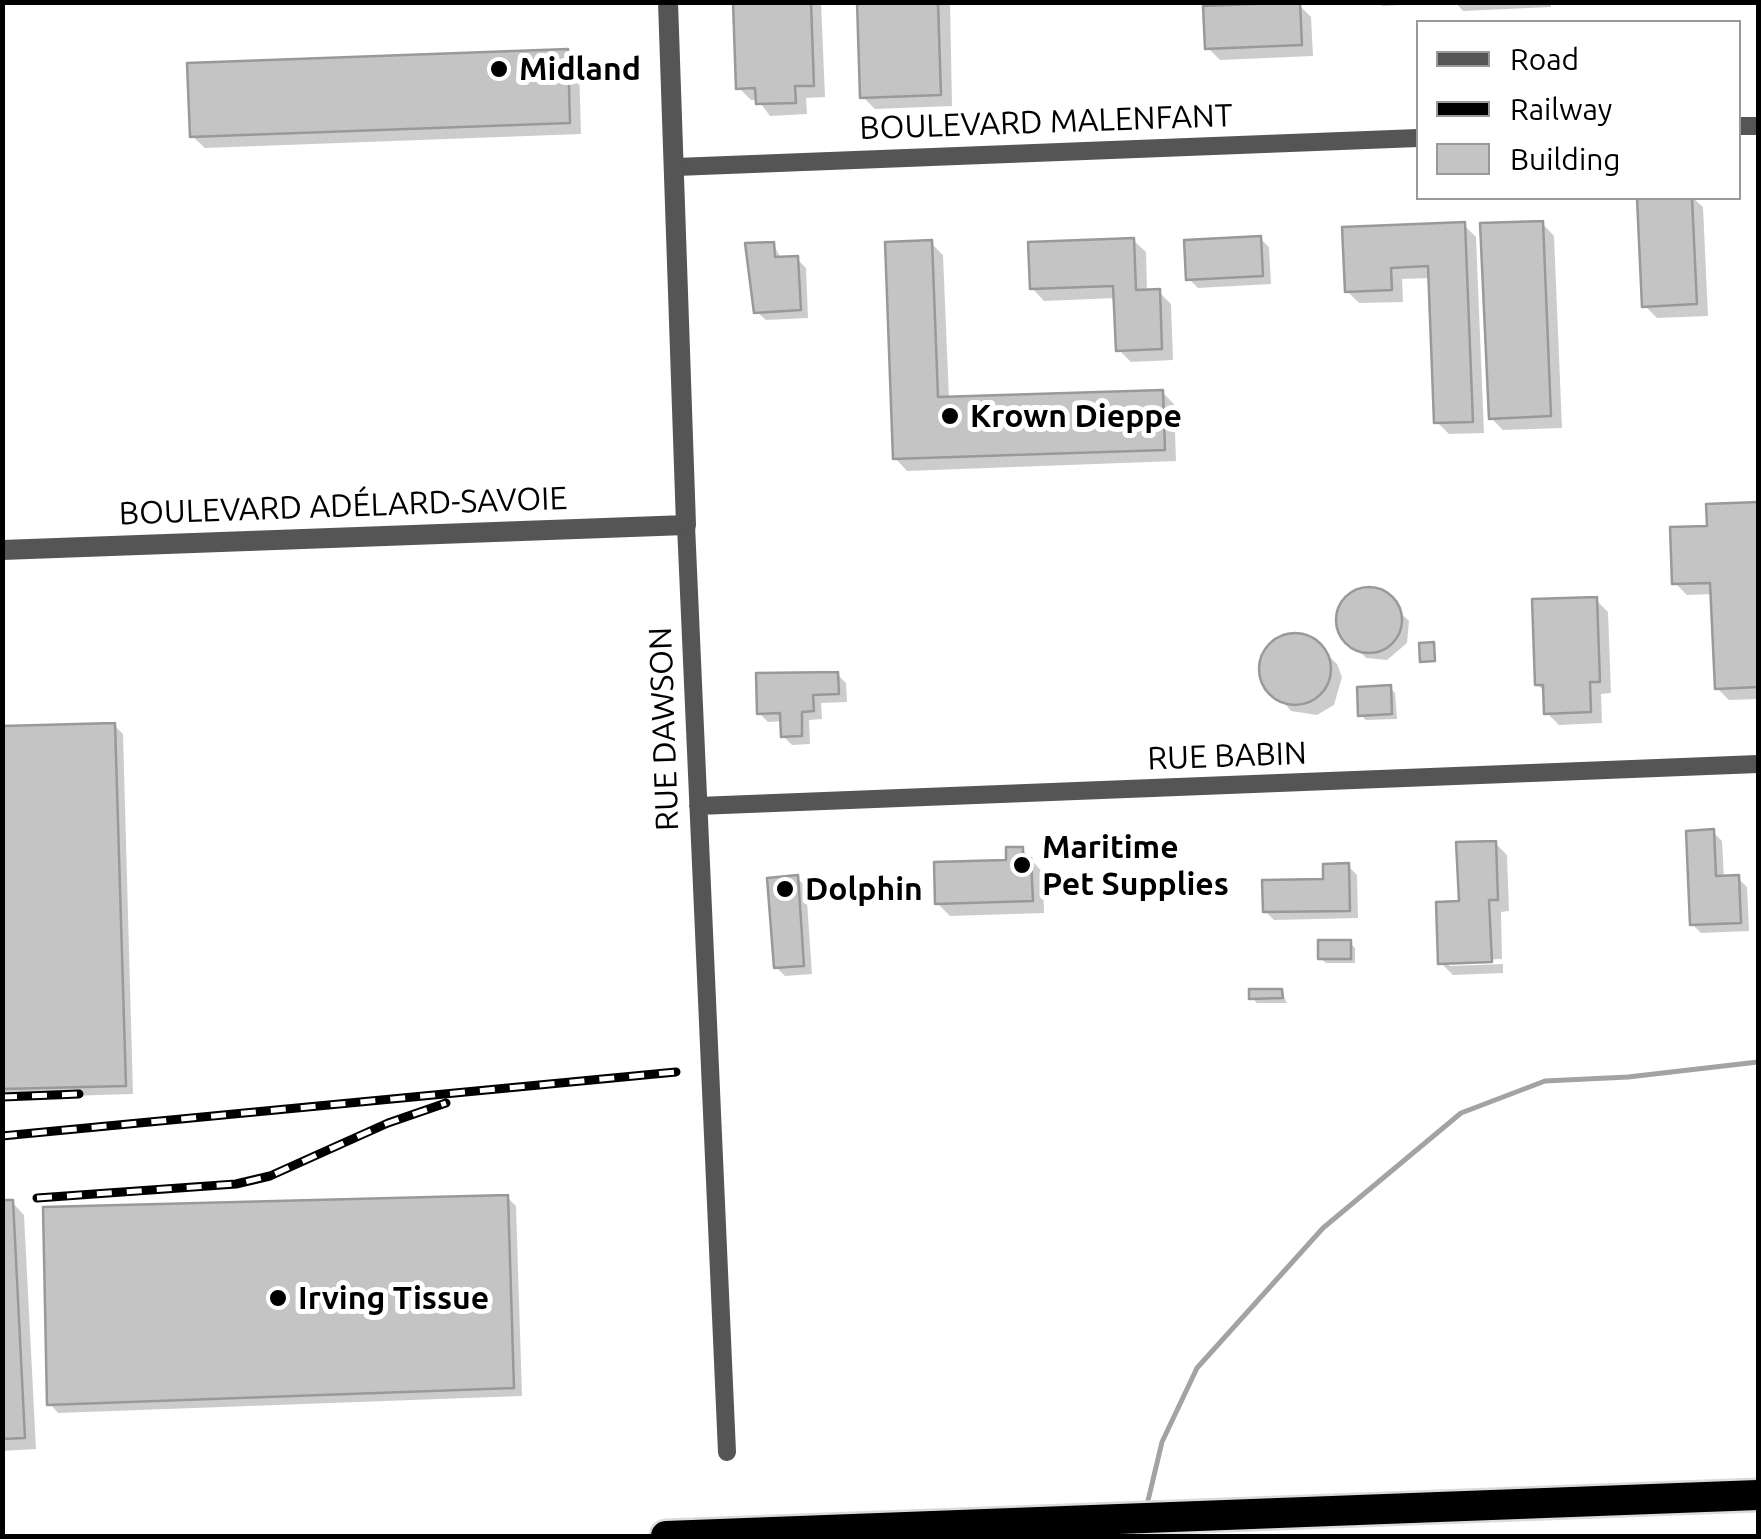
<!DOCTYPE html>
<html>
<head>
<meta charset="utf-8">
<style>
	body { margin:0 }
	#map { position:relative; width:1761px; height:1539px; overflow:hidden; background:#fff; font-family:Ubuntu,sans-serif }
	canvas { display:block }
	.frame { position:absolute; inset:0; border:5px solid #000; pointer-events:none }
	.legend { position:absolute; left:1416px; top:20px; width:325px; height:180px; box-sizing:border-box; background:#fff; border:2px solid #999; margin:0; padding:12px 18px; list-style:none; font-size:30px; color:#000 }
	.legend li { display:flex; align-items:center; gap:20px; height:50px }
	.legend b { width:50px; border:2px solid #999 }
</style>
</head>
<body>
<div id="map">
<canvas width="1761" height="1539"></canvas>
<div class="frame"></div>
<ul class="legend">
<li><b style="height:12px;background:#555"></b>Road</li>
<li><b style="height:12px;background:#000"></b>Railway</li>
<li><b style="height:28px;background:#c4c4c4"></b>Building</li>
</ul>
</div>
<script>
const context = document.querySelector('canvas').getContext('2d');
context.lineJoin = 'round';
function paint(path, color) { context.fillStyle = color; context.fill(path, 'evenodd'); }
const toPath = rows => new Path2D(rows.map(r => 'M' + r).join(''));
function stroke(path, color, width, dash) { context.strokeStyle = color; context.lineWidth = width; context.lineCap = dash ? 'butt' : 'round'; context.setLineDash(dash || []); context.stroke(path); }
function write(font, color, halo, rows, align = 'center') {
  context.font = font + ' Ubuntu,sans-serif'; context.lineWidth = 10; context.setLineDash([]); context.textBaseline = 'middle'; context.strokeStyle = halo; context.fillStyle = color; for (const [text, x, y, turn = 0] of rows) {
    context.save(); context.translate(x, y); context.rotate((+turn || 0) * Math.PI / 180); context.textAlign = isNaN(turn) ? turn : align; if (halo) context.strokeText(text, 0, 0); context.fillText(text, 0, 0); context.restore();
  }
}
paint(toPath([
	[735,2,821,2,825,97,806,98,807,114,770,116,758,100,751,100,739,88],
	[860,2,950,2,952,106,875,109,863,97],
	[1378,2,1455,2,1382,6],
	[1455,2,1551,2,1551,7,1463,11],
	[1299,5,1311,17,1313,56,1220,60,1208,48],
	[567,52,579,64,581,134,205,148,192,136],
	[1640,198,1693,198,1703,207,1708,316,1657,318,1645,306],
	[1542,223,1554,236,1562,428,1503,430,1491,418],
	[1464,225,1476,237,1484,433,1449,434,1437,422,1431,278,1402,279,1403,302,1359,303,1347,291],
	[1260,238,1269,247,1271,284,1198,288,1189,279],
	[1133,240,1146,252,1147,292,1159,292,1171,304,1173,360,1131,362,1119,350,1116,298,1044,301,1032,288],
	[931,243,943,255,949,399,1162,392,1174,404,1176,461,907,471,895,458],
	[773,244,782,260,797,259,806,268,808,318,766,320,757,312],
	[1758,504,1758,699,1729,700,1717,688,1713,594,1687,595,1675,583,1710,528,1709,506],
	[1378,591,1409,621,1407,643,1387,660,1366,658,1341,632,1341,608,1356,592],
	[1596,600,1608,612,1611,693,1601,694,1602,723,1559,725,1547,713,1546,693,1537,684],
	[1287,636,1312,640,1337,664,1342,677,1334,705,1317,715,1291,711,1262,675,1269,648],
	[837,674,846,683,847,702,821,703,822,719,809,720,810,744,792,745,783,736,783,721,768,722,759,713],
	[1390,687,1395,693,1397,719,1366,720,1361,715],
	[114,725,123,734,133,1094,2,1098,2,729],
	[1713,832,1722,841,1724,879,1738,878,1747,887,1749,931,1701,933,1692,924],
	[1495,843,1507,855,1509,911,1501,912,1502,959,1449,961,1449,966,1503,964,1503,973,1453,975,1441,963,1461,904],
	[1022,849,1043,873,1044,913,950,916,937,903,1009,862],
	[1348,866,1357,875,1358,918,1274,920,1265,911],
	[797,878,806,887,812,974,785,976,776,967],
	[1350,943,1355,948,1355,963,1326,963,1320,958],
	[1281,991,1287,1003,1257,1003,1252,998],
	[507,1197,516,1206,522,1396,58,1413,50,1404],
	[12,1202,24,1215,36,1449,2,1451,2,1203]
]), '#0003');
stroke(toPath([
	[1146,1509,1162,1442,1197,1368,1323,1228,1461,1113,1545,1081,1628,1077,1758,1062]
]), '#a3a3a3', 5);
const building = toPath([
	[733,2,811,2,814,86,795,86,796,103,756,104,755,88,736,89,733,2],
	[857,2,938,2,941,95,860,98,857,2],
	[1300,2,1302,45,1205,49,1203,6,1300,2],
	[568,49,570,123,190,137,187,63,568,49],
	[1637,198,1692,198,1697,304,1642,307,1637,198],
	[1543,221,1551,416,1489,419,1480,223,1543,221],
	[1465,222,1473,422,1434,423,1428,266,1391,268,1392,290,1345,292,1342,227,1465,222],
	[1261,236,1263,276,1186,280,1184,240,1261,236],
	[1134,238,1136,290,1160,289,1162,349,1116,351,1113,286,1030,289,1028,242,1134,238],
	[932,240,938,397,1163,390,1165,450,893,459,885,242,932,240],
	[774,242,775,257,798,256,801,310,754,313,745,243,774,242],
	[1758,502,1758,687,1715,689,1710,583,1672,584,1670,527,1707,526,1706,504,1758,502],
	'1336 620a33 33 0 1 1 66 0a33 33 0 1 1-66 0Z',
	[1597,597,1600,682,1590,682,1591,712,1544,714,1543,685,1535,685,1532,599,1597,597],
	'1259 669a36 36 0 1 1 72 0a36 36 0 1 1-72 0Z',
	[1434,642,1435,661,1420,662,1419,643,1434,642],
	[838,672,839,694,813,695,814,711,802,712,802,736,781,737,780,713,757,714,756,673,838,672],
	[1391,685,1392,714,1358,716,1357,687,1391,685],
	[115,723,126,1086,2,1089,2,726,115,723],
	[1714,829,1716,876,1739,875,1741,923,1690,925,1686,831,1714,829],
	[1496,841,1498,900,1489,900,1492,962,1438,964,1436,902,1459,901,1456,842,1496,841],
	[1006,847,1023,847,1023,859,1031,858,1033,901,935,904,934,862,1006,860,1006,847],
	[1349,863,1350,911,1263,912,1262,880,1323,879,1323,864,1349,863],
	[798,875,804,966,774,968,767,878,798,875],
	[1318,940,1351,940,1351,959,1318,959,1318,940],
	[1249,989,1282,989,1283,998,1249,999,1249,989],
	[508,1195,514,1388,47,1405,43,1207,508,1195],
	[2,1200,13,1200,25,1438,2,1439,2,1200]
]);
paint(building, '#c4c4c4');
stroke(building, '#999', 2.5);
const motorway = toPath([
	[666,1536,1758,1495]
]);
stroke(motorway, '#dbdbdb', 35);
stroke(toPath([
	[1738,126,1758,126],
	[676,167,1418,138],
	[686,525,727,1452],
	[698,806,1758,764]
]), '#555', 18);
stroke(toPath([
	[2,550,686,525,668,2]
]), '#555', 20);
stroke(motorway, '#000', 30);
const rail = toPath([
	[2,1097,79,1094],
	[2,1136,676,1072],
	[37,1198,236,1184,270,1176,388,1123,446,1103]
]);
stroke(rail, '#000', 9);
stroke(rail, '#fff', 5, [15]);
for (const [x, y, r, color] of [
	[499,69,10,"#000"],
	[950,416,10,"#000"],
	[1022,865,10,"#000"],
	[785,889,10,"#000"],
	[278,1298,10,"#000"]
]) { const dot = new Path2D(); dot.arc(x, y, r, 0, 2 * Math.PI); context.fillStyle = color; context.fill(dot); stroke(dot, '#fff', 4); }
write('bold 32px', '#000', '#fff', [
	["Midland",519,69],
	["Krown Dieppe",970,416],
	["Maritime",1042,847],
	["Pet Supplies",1042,884],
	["Dolphin",805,889],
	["Irving Tissue",298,1298]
], 'left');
write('32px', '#000', '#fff', [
	["BOULEVARD MALENFANT",1046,122,-2],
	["BOULEVARD ADÉLARD-SAVOIE",343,506,-2],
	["RUE DAWSON",664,729,-92],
	["RUE BABIN",1227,756,-2]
]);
</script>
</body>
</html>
